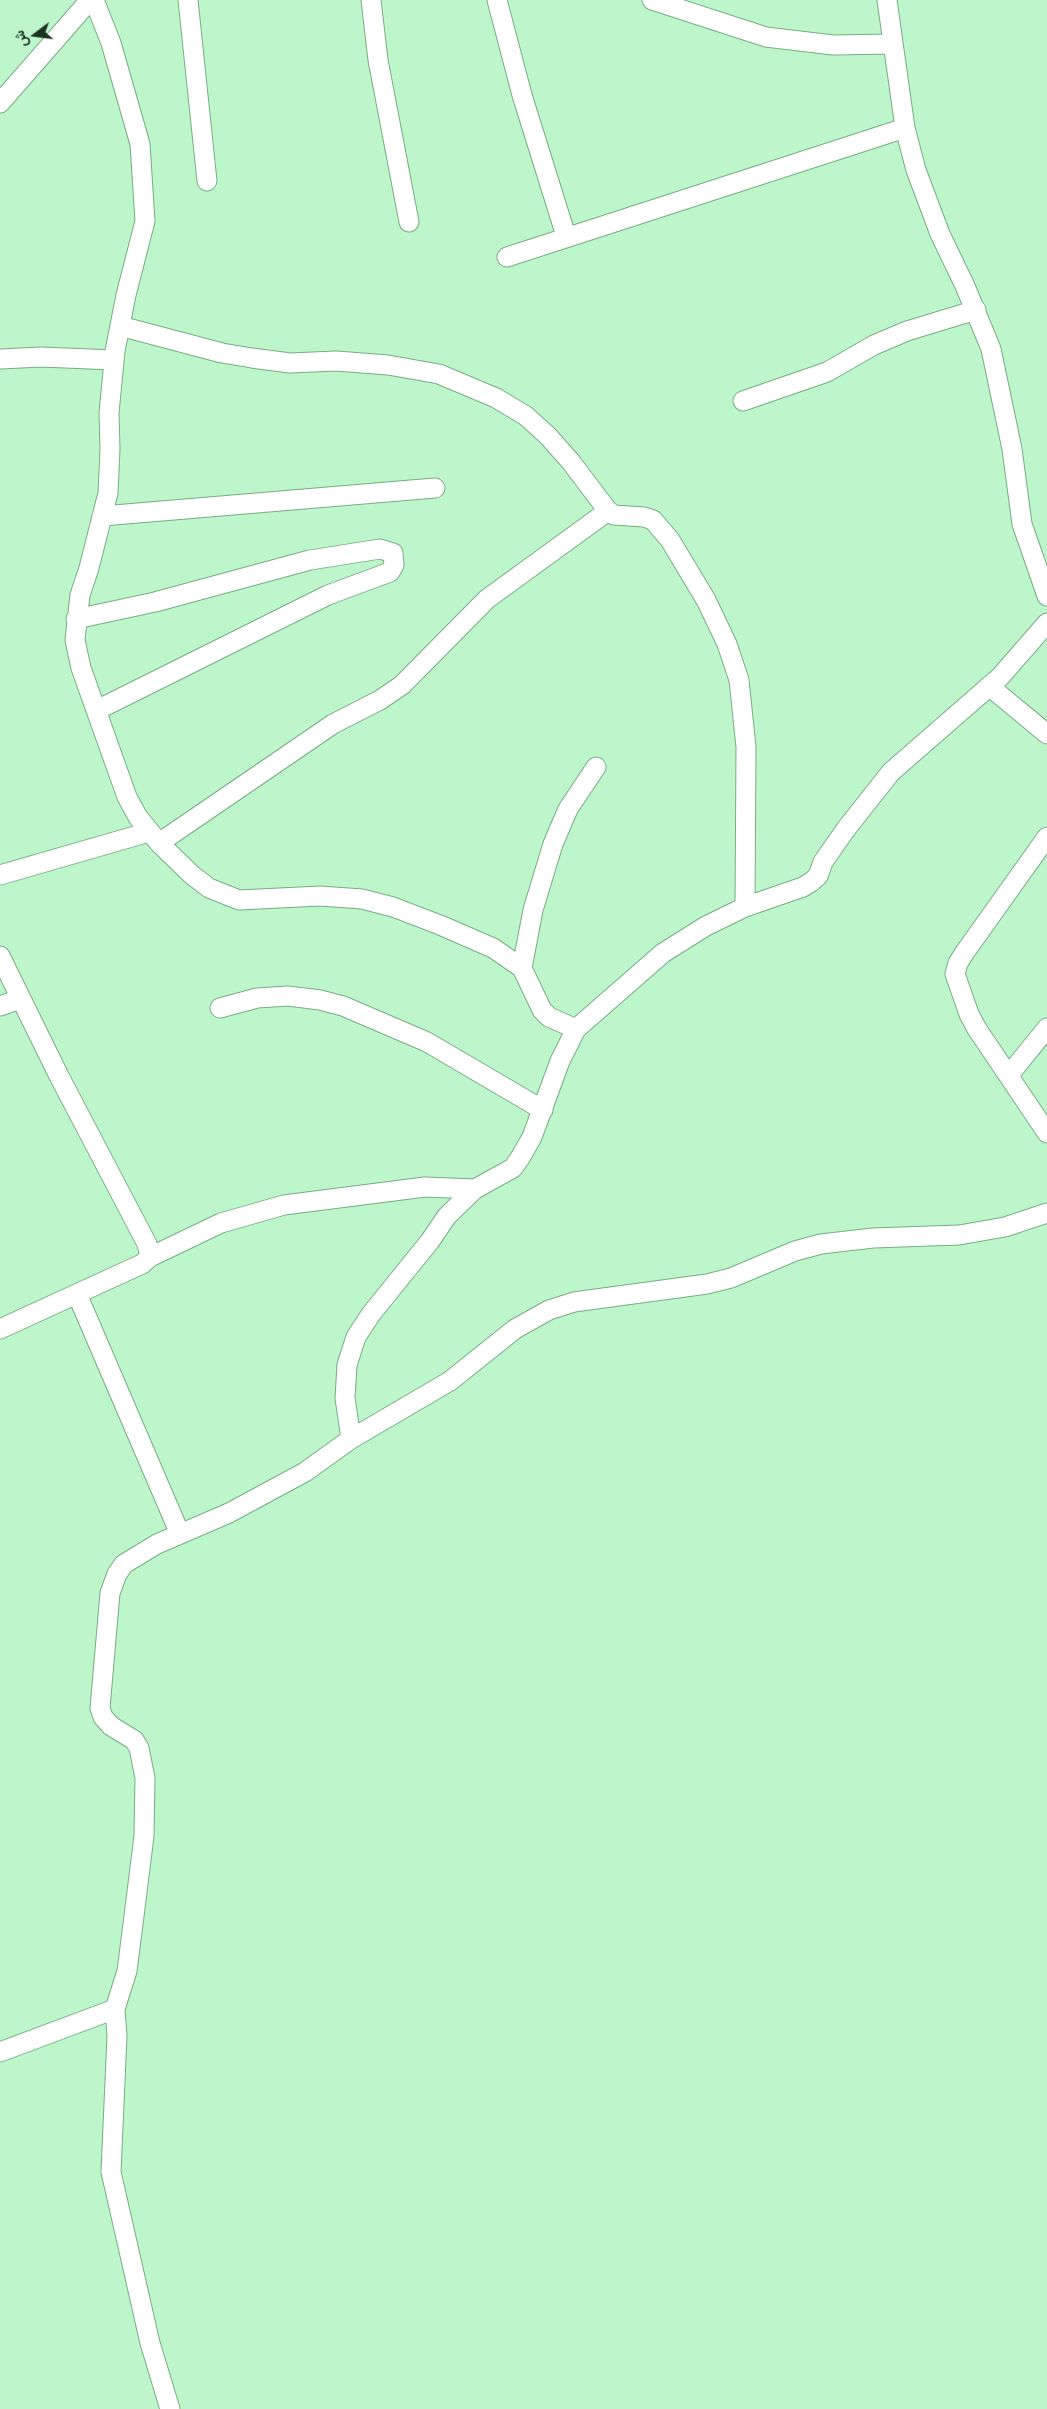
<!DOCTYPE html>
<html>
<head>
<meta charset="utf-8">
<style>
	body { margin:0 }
	#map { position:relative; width:1047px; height:2409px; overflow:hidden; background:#bef6cb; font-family:Arial,Vazirmatn,sans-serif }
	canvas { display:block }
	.north { position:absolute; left:10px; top:10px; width:50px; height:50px; -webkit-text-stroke:4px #bef6cb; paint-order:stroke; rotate:255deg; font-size:14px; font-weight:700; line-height:20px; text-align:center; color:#1c3222 }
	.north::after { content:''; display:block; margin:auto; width:18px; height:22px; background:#1c3222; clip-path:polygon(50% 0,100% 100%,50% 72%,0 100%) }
</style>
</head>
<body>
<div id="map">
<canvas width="1047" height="2409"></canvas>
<div class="north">ش</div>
</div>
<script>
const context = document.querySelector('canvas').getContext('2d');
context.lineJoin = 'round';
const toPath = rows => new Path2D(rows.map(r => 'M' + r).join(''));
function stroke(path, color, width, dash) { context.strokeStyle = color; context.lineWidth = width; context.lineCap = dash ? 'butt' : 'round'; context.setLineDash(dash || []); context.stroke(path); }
const street = toPath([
	[94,0,111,43,140,144,145,221,126,295,115,351,109,413,110,449,108,493,89,568,80,595,75,640,81,668,127,797,138,817,159,843,192,875,209,888,239,900,320,896,362,899,393,907,440,925,493,948,522,968,542,1010,549,1017,576,1029],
	[188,0,207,181],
	[371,0,378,60,409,222],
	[497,0,522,95,566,236],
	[652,0,766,37,833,45,892,44],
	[887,0,905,128,916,170,940,234,965,286,991,349,1012,449,1022,524,1047,596],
	[0,103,90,0],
	[507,257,905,128],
	[120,326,222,353,252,358,290,363,336,361,388,365,439,374,496,398,526,416,548,436,571,462,608,511,614,515,644,517,653,520,670,540,706,600,727,644,739,680,746,747,745,907],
	[0,359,41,357,114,360],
	[743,401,827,372,874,345,907,331,976,310],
	[102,516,435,488],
	[76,619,155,602,310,560,380,549,393,553,394,565,390,572,328,595,97,710],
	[989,686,1047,734],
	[1047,837,965,952,958,963,955,974,969,1014,977,1029,1047,1133],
	[159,843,333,724,380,700,402,685,487,599,608,511],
	[0,875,149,832],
	[0,956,59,1076,147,1244,150,1257,142,1264,0,1329],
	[522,968,533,910,553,844,568,809,596,767],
	[0,1006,20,999],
	[220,1008,257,998,288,996,320,1000,343,1006,427,1042,543,1110],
	[1009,1075,1047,1028],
	[150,1257,221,1223,284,1205,425,1187,475,1189],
	[77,1294,180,1534],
	[351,1439,345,1398,347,1365,356,1337,371,1314,430,1241,447,1216,475,1189,513,1168,520,1158,532,1137,560,1061,576,1029,663,953,706,926,745,907,803,887,811,882,818,876,823,862,846,829,891,772,1000,677,1047,623],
	[0,2052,115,2009],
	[170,2409,150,2343,111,2172,117,2036,115,2009,127,1971,133,1924,144,1836,145,1778,139,1748,134,1740,111,1726,103,1717,100,1708,110,1593,117,1574,124,1564,157,1544,229,1513,305,1472,351,1439,450,1381,515,1329,549,1310,574,1302,707,1284,731,1278,795,1251,821,1244,873,1238,959,1235,1005,1227,1047,1213]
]);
stroke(street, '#78ad85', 21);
stroke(street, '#fff', 19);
</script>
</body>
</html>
